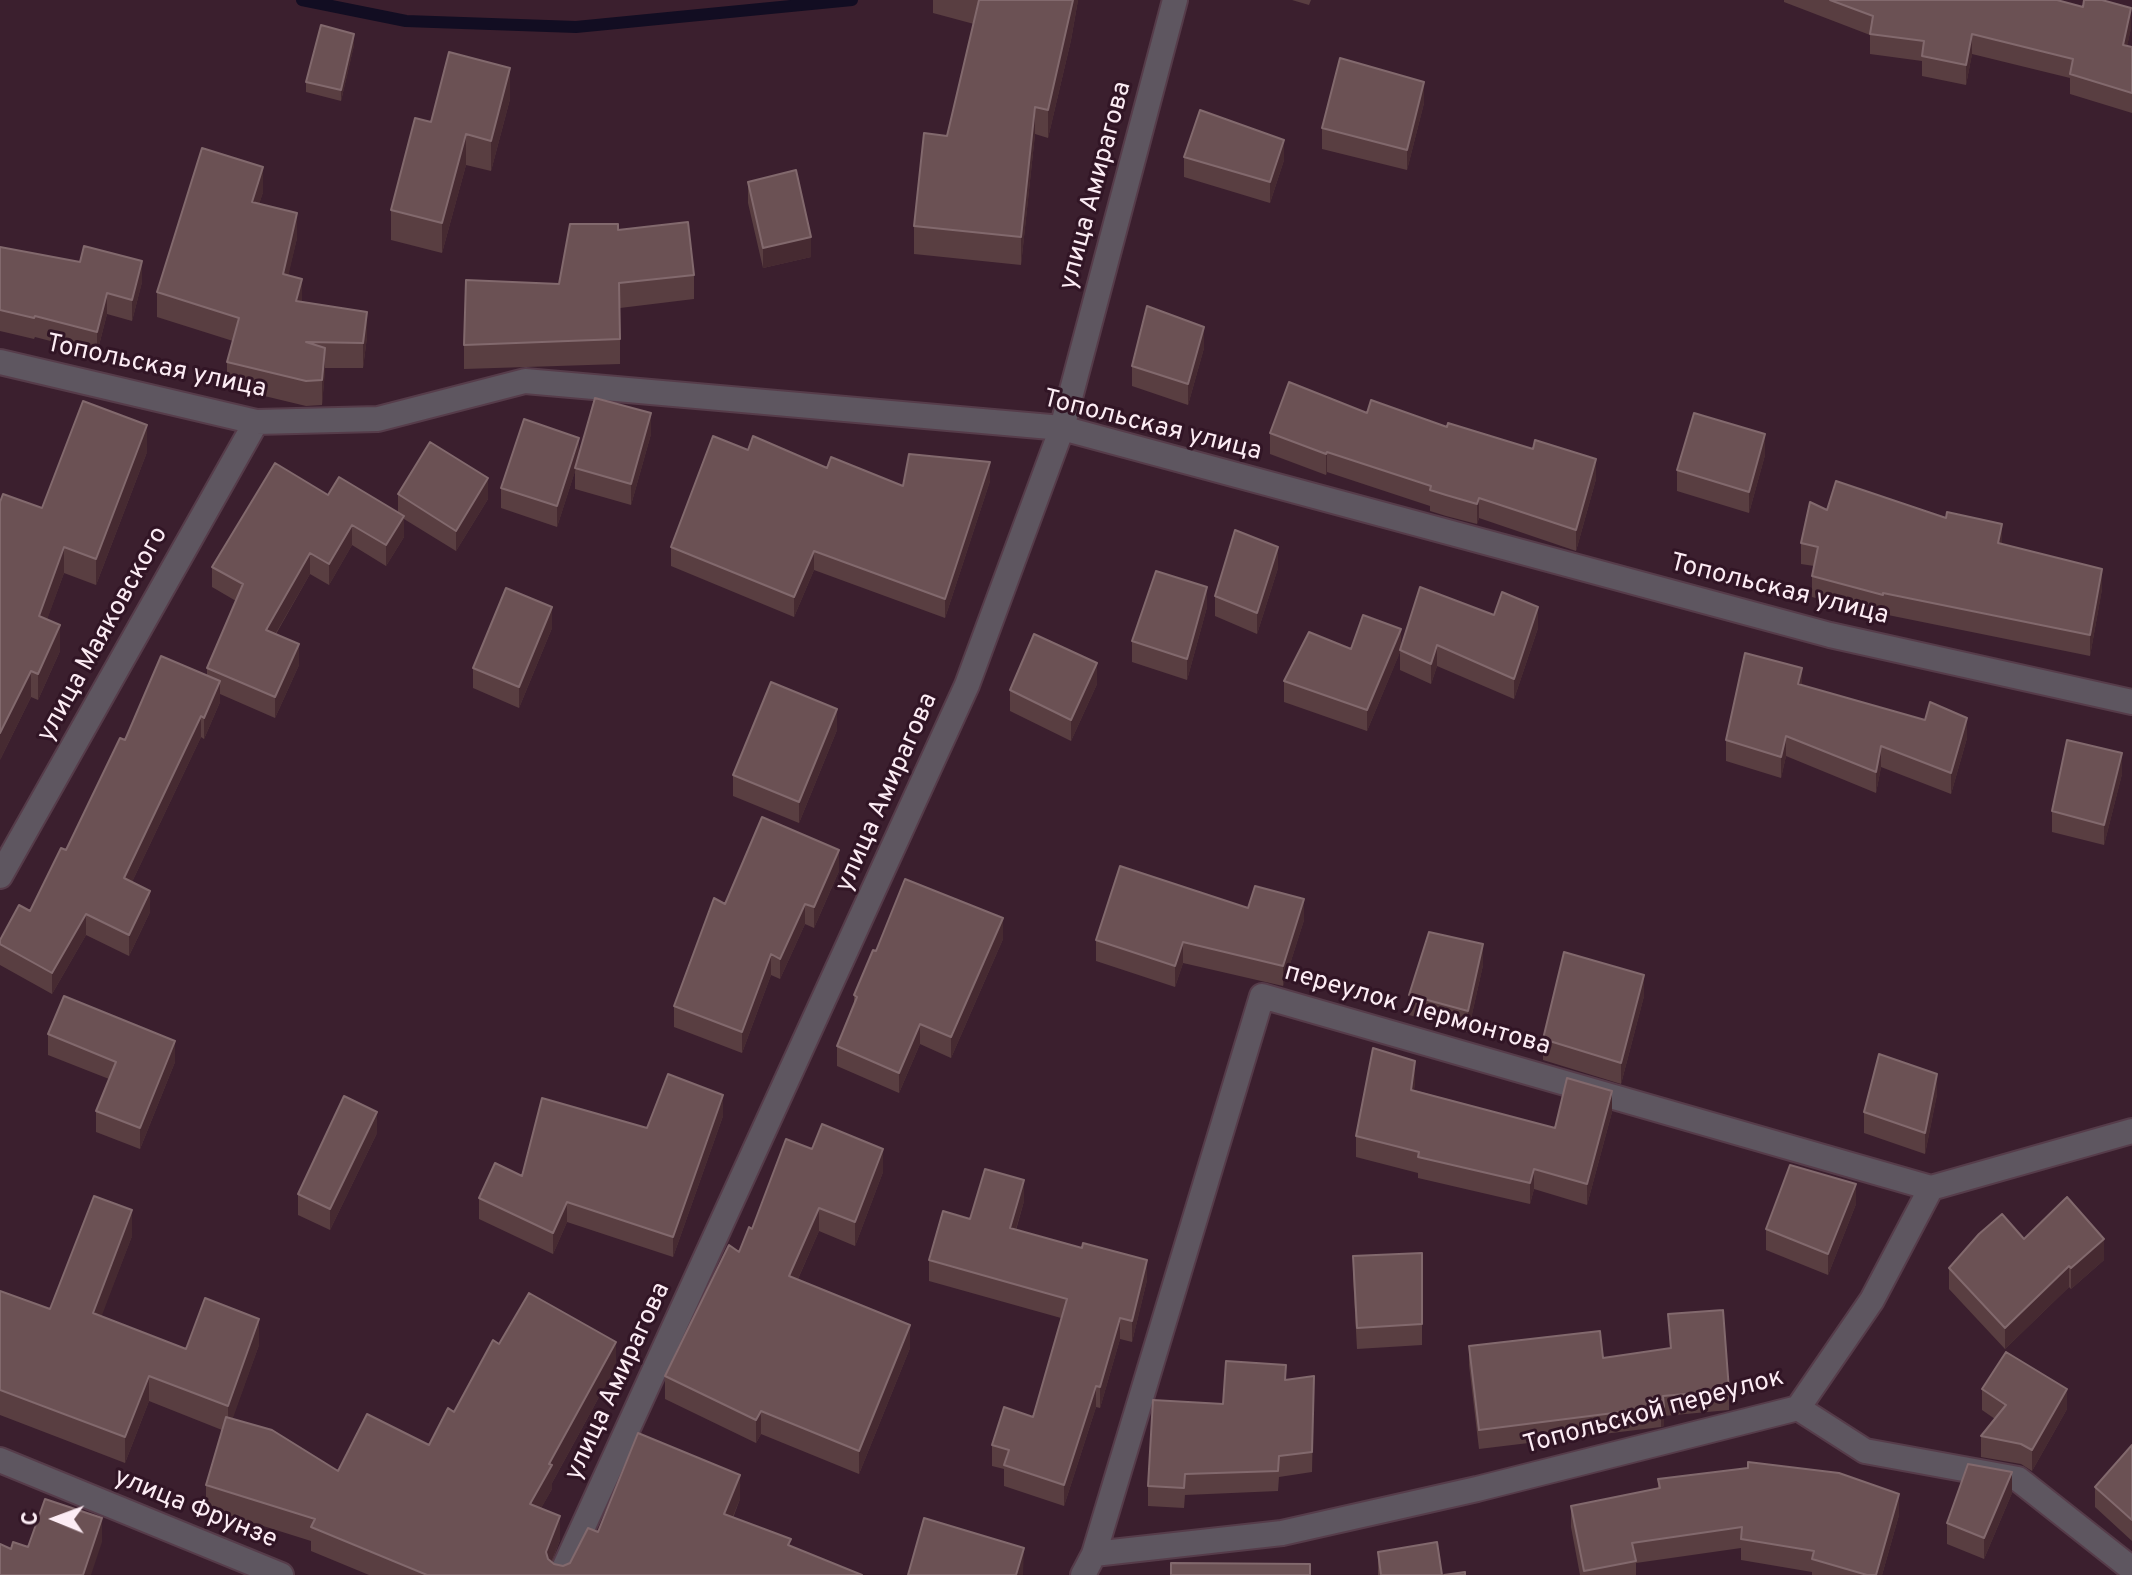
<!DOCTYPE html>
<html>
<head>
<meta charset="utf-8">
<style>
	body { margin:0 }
	#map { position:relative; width:2132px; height:1575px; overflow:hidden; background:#3b1f2e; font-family:Overpass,sans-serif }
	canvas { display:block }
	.north { position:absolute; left:16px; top:1479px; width:80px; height:80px; -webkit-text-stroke:6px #311525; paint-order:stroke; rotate:271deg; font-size:22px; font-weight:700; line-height:32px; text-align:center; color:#fcecf4 }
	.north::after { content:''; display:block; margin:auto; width:28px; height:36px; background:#fcecf4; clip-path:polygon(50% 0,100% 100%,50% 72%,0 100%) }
</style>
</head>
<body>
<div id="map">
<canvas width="2132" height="1575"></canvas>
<div class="north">С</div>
</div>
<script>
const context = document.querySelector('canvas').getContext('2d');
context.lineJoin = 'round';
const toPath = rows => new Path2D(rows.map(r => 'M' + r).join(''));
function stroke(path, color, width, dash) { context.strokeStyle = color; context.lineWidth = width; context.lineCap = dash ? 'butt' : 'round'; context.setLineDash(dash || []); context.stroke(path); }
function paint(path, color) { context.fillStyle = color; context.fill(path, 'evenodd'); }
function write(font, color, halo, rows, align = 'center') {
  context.font = font + ' Overpass,sans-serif'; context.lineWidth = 6; context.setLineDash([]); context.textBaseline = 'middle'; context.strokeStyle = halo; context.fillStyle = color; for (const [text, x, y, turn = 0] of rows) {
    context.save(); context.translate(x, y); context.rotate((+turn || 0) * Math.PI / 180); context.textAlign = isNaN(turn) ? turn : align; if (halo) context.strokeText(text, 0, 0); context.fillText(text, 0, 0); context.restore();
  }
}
stroke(toPath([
	[302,0,406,21,576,27,852,0]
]), '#120d22', 12);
const minor = toPath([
	[0,362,256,422,378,419,525,381,1062,428,1830,635,2132,702],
	[0,876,256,422],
	[1798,1408,1865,1451,2018,1479,2132,1569],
	[0,1460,281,1575],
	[1094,1554,1262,996,1931,1188],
	[561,1575,967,685,1062,428,1175,0],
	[1083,1575,1094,1554,1282,1533,1477,1489,1798,1408,1872,1300,1931,1188,2132,1131]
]);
stroke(minor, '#563c4a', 28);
stroke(minor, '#5e5660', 24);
paint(toPath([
	[933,0,1078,0,1071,40,1048,138,1035,134,1021,265,914,254,914,226,947,136,974,24,933,13],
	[1292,0,1311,0,1309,5],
	[1784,0,2057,0,2131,28,2127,46,2132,47,2132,113,2070,94,2070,78,1972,54,1966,85,1922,76,1922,61,1870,54,1870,35,1784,2],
	[354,45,341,101,306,92,306,82],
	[510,99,491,171,466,165,442,253,391,240,391,210,431,122],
	[1424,103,1407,170,1322,149,1322,128],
	[1184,157,1284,160,1270,203,1184,177],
	[748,182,811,257,763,268,748,203],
	[263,192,259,204,297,238,288,275,302,302,367,337,363,368,325,368,322,405,306,406,227,387,227,362,233,341,157,317,157,292],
	[618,230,694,275,694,299,620,308,620,364,464,369,464,345,559,284],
	[0,247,142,282,132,321,107,314,97,353,35,337,34,339,0,331],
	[1204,348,1188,405,1132,386,1132,366],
	[1367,413,1596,479,1576,551,1479,518,1477,524,1446,516,1430,511,1430,506,1327,472,1326,475,1270,454,1270,433],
	[651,434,631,505,575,489,575,471,557,527,501,508,501,488,579,454],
	[748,450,903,486,990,481,945,618,814,570,794,617,671,566,671,547],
	[147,452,96,585,64,573,47,619,60,651,38,700,31,697,0,760,42,508],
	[1765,455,1749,513,1677,491,1677,470],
	[398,494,488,499,456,551,404,519,404,537,386,566,352,545,329,585,310,574,276,634,299,665,275,718,220,694,220,702,204,739,201,737,132,882,150,912,129,956,86,935,52,994,0,965,0,940,30,911,66,850,125,740,207,676,207,668,236,601,212,587,212,567,328,495,398,512],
	[1827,510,2002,544,2102,589,2090,656,1883,614,1883,616,1812,597,1812,576,1814,566,1801,564,1801,543],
	[1278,568,1257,634,1215,616,1215,596],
	[1207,607,1187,680,1132,662,1132,641],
	[1494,615,1538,628,1514,699,1437,666,1431,684,1400,670,1400,652,1367,731,1284,702,1284,681,1351,649,1401,646],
	[552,628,519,708,473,688,473,668],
	[1097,684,1071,741,1010,711,1010,690],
	[1802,685,1967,738,1951,794,1881,767,1876,793,1786,756,1781,778,1726,761,1726,740],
	[837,730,799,823,733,796,733,775],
	[2122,774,2104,845,2052,832,2052,811],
	[839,871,814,928,805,924,780,979,771,975,742,1053,674,1027,674,1006,725,904],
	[1248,908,1304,920,1283,986,1183,963,1175,987,1096,961,1096,940],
	[1003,939,951,1058,920,1044,899,1093,837,1066,837,1046,854,1005,854,995,876,951],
	[1483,965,1468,1032,1409,1015,1409,995],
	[1644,996,1621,1084,1543,1060,1543,1039],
	[48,1034,175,1062,140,1149,96,1132,96,1111,109,1079,48,1055],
	[1415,1082,1414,1090,1555,1128,1612,1112,1587,1205,1534,1189,1530,1204,1418,1178,1418,1173,1356,1157,1356,1136],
	[1937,1094,1925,1154,1864,1133,1864,1112],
	[723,1116,673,1257,567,1222,553,1254,479,1219,479,1198,522,1176,647,1128],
	[377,1133,330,1230,298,1215,298,1194],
	[812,1149,883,1172,855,1246,819,1231,798,1279,910,1348,859,1474,761,1434,756,1443,665,1399,665,1376,752,1229],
	[1024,1201,1016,1230,1147,1280,1132,1342,1120,1339,1100,1408,1096,1407,1064,1506,1004,1486,1004,1469,992,1466,992,1445,1033,1417,1061,1318,929,1281,929,1260,970,1219],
	[1856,1204,1828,1275,1766,1250,1766,1229],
	[132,1236,101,1316,186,1349,259,1345,232,1419,338,1471,429,1445,454,1412,499,1344,616,1366,552,1483,552,1489,541,1508,560,1540,552,1562,554,1564,563,1566,570,1563,598,1532,740,1499,733,1518,791,1546,862,1575,369,1575,311,1551,311,1541,206,1508,206,1485,222,1430,149,1401,125,1463,0,1415,0,1291,50,1309],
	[2024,1239,2104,1260,2071,1289,2069,1287,2005,1349,1949,1289,1949,1268],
	[1422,1253,1422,1345,1357,1349,1353,1277,1353,1256],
	[1668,1314,1729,1390,1729,1410,1664,1416,1664,1426,1661,1427,1479,1449,1469,1365,1469,1346,1603,1358,1670,1349],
	[1314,1376,1312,1472,1279,1477,1278,1491,1185,1495,1184,1508,1148,1506,1148,1486,1223,1404,1286,1380],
	[1982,1389,2067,1409,2032,1471,2021,1464,1981,1457,1981,1436,1995,1419,1982,1410],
	[2132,1445,2132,1541,2095,1507,2095,1487],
	[1658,1479,1899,1515,1882,1575,1812,1575,1812,1572,1741,1560,1741,1548,1636,1563,1636,1575,1580,1575,1571,1527,1571,1506,1658,1489],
	[2012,1493,1984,1559,1947,1544,1947,1523],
	[1378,1552,1442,1575,1378,1575]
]), '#593e41');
paint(toPath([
	[1073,0,1078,0,1071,40,1048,138,1048,110],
	[2131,8,2131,28,2123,65,2123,45],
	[354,34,354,45,341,101,341,90],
	[1972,34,1972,54,1966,85,1966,65],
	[510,68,510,99,491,171,491,141],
	[1424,82,1424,103,1407,170,1407,150],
	[1035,107,1035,134,1021,265,1021,237],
	[466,134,466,165,442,253,442,223],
	[1284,140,1284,160,1270,203,1270,182],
	[263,167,263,192,252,227,252,202],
	[297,213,297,238,283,299,283,274],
	[811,237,811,257,763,268,763,248],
	[142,261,142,282,132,321,132,300],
	[302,279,302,304,296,301],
	[107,293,107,314,97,353,97,332],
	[367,312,367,337,363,368,363,343],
	[1204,327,1204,348,1188,405,1188,384],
	[325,348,325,373,322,405,322,380],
	[651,413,651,434,631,505,631,484],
	[147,425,147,452,96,585,96,559],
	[1765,434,1765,455,1749,513,1749,492],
	[579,438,579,459,557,527,557,506],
	[1327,452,1327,472,1326,475,1326,454],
	[1596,459,1596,479,1576,551,1576,530],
	[990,462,990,481,945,618,945,599],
	[488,478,488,499,456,551,456,531],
	[1479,498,1479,518,1477,524,1477,504],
	[404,516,404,537,386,566,386,545],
	[2002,524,2002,545,1998,543],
	[352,525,352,545,329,585,329,564],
	[64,547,64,573,39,642,39,616],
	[1278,547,1278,568,1257,634,1257,613],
	[814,551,814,570,794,617,794,597],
	[310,553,310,574,266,650,266,630],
	[2102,569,2102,589,2090,656,2090,635],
	[1207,587,1207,607,1187,680,1187,659],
	[552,607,552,628,519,708,519,687],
	[1538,607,1538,628,1514,699,1514,679],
	[60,625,60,651,38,700,38,674],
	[1401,629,1401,650,1367,731,1367,710],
	[299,644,299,665,275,718,275,697],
	[1437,645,1437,666,1431,684,1431,664],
	[1097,663,1097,684,1071,741,1071,720],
	[1802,668,1802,689,1798,684],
	[31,671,31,697,0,760,0,733],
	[220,681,220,702,204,739,204,718],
	[837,709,837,730,799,823,799,802],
	[201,716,201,737,124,899,124,878],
	[1967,718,1967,738,1951,794,1951,773],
	[1786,736,1786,756,1781,778,1781,757],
	[1881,746,1881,767,1876,793,1876,772],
	[2122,753,2122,774,2104,845,2104,825],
	[839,850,839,871,814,928,814,907],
	[150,891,150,912,129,956,129,935],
	[1304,899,1304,920,1283,986,1283,966],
	[805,904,805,924,780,979,780,959],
	[86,914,86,935,52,994,52,973],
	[1003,918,1003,939,951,1058,951,1037],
	[1183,942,1183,963,1175,987,1175,966],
	[1483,944,1483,965,1468,1032,1468,1011],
	[771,954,771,975,742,1053,742,1032],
	[1644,975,1644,996,1621,1084,1621,1063],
	[920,1024,920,1044,899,1093,899,1073],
	[175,1041,175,1062,140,1149,140,1128],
	[1415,1061,1415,1082,1411,1110,1411,1090],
	[1937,1074,1937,1094,1925,1154,1925,1133],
	[1612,1091,1612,1112,1587,1205,1587,1184],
	[723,1095,723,1116,673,1257,673,1237],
	[377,1112,377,1133,330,1230,330,1209],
	[883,1149,883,1172,855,1246,855,1222],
	[1534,1169,1534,1189,1530,1204,1530,1183],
	[1024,1180,1024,1201,1010,1249,1010,1228],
	[1856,1184,1856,1204,1828,1275,1828,1254],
	[567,1202,567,1222,553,1254,553,1233],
	[819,1208,819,1231,789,1299,789,1276],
	[132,1210,132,1236,93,1339,93,1313],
	[2104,1239,2104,1260,2071,1289,2071,1268],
	[1147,1260,1147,1280,1132,1342,1132,1321],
	[2069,1266,2069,1287,2005,1349,2005,1328],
	[1120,1318,1120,1339,1100,1408,1100,1387],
	[259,1319,259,1345,228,1432,228,1406],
	[910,1325,910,1348,859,1474,859,1451],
	[616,1342,616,1366,552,1483,552,1489,530,1528,530,1504,549,1464],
	[149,1376,149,1401,125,1463,125,1437],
	[1096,1386,1096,1407,1064,1506,1064,1485],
	[2067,1389,2067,1409,2032,1471,2032,1450],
	[1661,1407,1664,1407,1664,1426,1661,1427],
	[761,1411,761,1434,756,1443,756,1420],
	[2012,1472,2012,1493,1984,1559,1984,1538],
	[740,1475,740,1499,724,1538,724,1514],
	[1899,1494,1899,1515,1882,1575,1876,1575],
	[560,1516,560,1540,546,1575,546,1552],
	[102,1518,102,1542,91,1575,83,1575],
	[1024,1548,1023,1575,1016,1575]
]), '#462a31');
const building = toPath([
	[979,0,1073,0,1048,110,1035,107,1021,237,914,226,924,133,947,136,979,0],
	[1830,0,2057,0,2083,7,2084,0,2102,0,2131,8,2123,45,2132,47,2132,93,2070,74,2073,59,1972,34,1966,65,1922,56,1924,41,1870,34,1873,16,1830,0],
	[321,25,354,34,341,90,306,82,321,25],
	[449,52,510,68,491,141,466,134,442,223,391,210,415,118,431,122,449,52],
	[1340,58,1424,82,1407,150,1322,128,1340,58],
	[1200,110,1284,140,1270,182,1184,157,1200,110],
	[202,148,263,167,252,202,297,213,283,274,302,279,296,301,367,312,363,343,306,342,325,348,322,380,306,381,227,362,239,318,157,292,202,148],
	[796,170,811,237,763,248,748,182,796,170],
	[688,222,694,275,619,283,620,339,464,345,466,280,559,284,570,224,618,224,618,230,688,222],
	[84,246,142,261,132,300,107,293,97,332,35,316,34,318,0,310,0,247,80,262,84,246],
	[1147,306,1204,327,1188,384,1132,366,1147,306],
	[1289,382,1367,413,1371,400,1447,427,1448,423,1533,449,1535,440,1596,459,1576,530,1479,498,1477,504,1446,495,1430,490,1431,486,1327,452,1326,454,1270,433,1289,382],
	[595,398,651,413,631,484,575,468,595,398],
	[83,401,147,425,96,559,64,547,39,616,60,625,38,674,31,671,0,733,0,502,3,494,42,508,83,401],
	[1694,413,1765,434,1749,492,1677,470,1694,413],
	[524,419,579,438,557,506,501,488,524,419],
	[713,436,748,450,753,436,827,468,831,457,903,486,909,454,990,462,945,599,814,551,794,597,671,547,713,436],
	[430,442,488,478,456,531,398,494,430,442],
	[275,463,328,495,339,477,404,516,386,545,352,525,329,564,310,553,266,630,299,644,275,697,207,668,243,584,212,567,275,463],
	[1836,481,1946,518,1947,512,2002,524,1998,543,2102,569,2090,635,1883,593,1883,595,1812,576,1818,547,1801,543,1810,502,1827,510,1836,481],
	[1235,530,1278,547,1257,613,1215,596,1235,530],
	[1156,571,1207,587,1187,659,1132,641,1156,571],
	[1420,587,1494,615,1502,592,1538,607,1514,679,1437,645,1431,664,1400,650,1420,587],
	[506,588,552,607,519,687,473,668,506,588],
	[1363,615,1401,629,1367,710,1284,681,1309,632,1351,649,1363,615],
	[1034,634,1097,663,1071,720,1010,690,1034,634],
	[1745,653,1802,668,1798,684,1925,720,1930,702,1967,718,1951,773,1881,746,1876,772,1786,736,1781,757,1726,740,1745,653],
	[161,656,220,681,204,718,201,716,124,878,150,891,129,935,86,914,52,973,0,944,0,940,19,905,30,911,61,848,66,850,120,738,125,740,161,656],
	[771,682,837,709,799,802,733,775,771,682],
	[2067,740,2122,753,2104,825,2052,811,2067,740],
	[762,817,839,850,814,907,805,904,780,959,771,954,742,1032,674,1006,714,898,725,904,762,817],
	[1120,866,1248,908,1255,886,1304,899,1283,966,1183,942,1175,966,1096,940,1120,866],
	[905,879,1003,918,951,1037,920,1024,899,1073,837,1046,857,997,854,995,873,950,876,951,905,879],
	[1429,932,1483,944,1468,1011,1409,995,1429,932],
	[1564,952,1644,975,1621,1063,1543,1039,1564,952],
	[64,996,175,1041,140,1128,96,1111,116,1062,48,1034,64,996],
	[1373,1048,1415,1061,1411,1090,1555,1128,1567,1078,1612,1091,1587,1184,1534,1169,1530,1183,1418,1157,1419,1152,1356,1136,1373,1048],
	[1879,1054,1937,1074,1925,1133,1864,1112,1879,1054],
	[668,1074,723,1095,673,1237,567,1202,553,1233,479,1198,495,1163,522,1176,542,1098,647,1128,668,1074],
	[344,1096,377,1112,330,1209,298,1194,344,1096],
	[822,1124,883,1149,855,1222,819,1208,789,1276,910,1325,859,1451,761,1411,756,1420,665,1376,729,1245,739,1252,749,1227,752,1229,786,1139,812,1149,822,1124],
	[1790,1165,1856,1184,1828,1254,1766,1229,1790,1165],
	[985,1169,1024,1180,1010,1228,1082,1248,1083,1243,1147,1260,1132,1321,1120,1318,1100,1387,1096,1386,1064,1485,1004,1465,1009,1450,992,1445,1004,1407,1033,1417,1067,1299,929,1260,943,1211,970,1219,985,1169],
	[94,1196,132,1210,93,1313,186,1349,205,1298,259,1319,228,1406,149,1376,125,1437,0,1390,0,1291,50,1309,94,1196],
	[2067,1197,2104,1239,2071,1268,2069,1266,2005,1328,1949,1268,1979,1234,2002,1214,2024,1239,2067,1197],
	[1422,1253,1422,1324,1357,1328,1353,1256,1422,1253],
	[529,1293,616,1342,549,1464,552,1465,530,1504,560,1516,546,1552,548,1559,554,1564,563,1566,570,1563,588,1528,598,1532,638,1433,740,1475,724,1514,791,1539,788,1545,862,1575,427,1575,311,1527,315,1519,206,1485,226,1417,272,1430,338,1471,367,1414,429,1445,448,1408,454,1412,493,1340,499,1344,529,1293],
	[1723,1310,1729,1390,1663,1396,1664,1407,1661,1407,1479,1430,1469,1346,1600,1331,1603,1358,1671,1348,1668,1314,1723,1310],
	[2006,1352,2067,1389,2032,1450,2021,1444,1981,1436,2006,1405,1982,1389,2006,1352],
	[1226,1361,1286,1365,1285,1380,1314,1376,1312,1452,1279,1456,1278,1471,1185,1474,1184,1488,1148,1486,1153,1400,1223,1404,1226,1361],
	[2132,1445,2132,1520,2095,1487,2132,1445],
	[1748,1462,1839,1473,1899,1494,1876,1575,1867,1575,1812,1559,1814,1551,1741,1539,1742,1527,1632,1543,1636,1561,1584,1571,1571,1506,1660,1488,1658,1479,1748,1468,1748,1462],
	[1968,1464,2012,1472,1984,1538,1947,1523,1968,1464],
	[45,1499,102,1518,83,1575,0,1575,0,1544,11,1549,13,1542,28,1547,45,1499],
	[924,1518,1024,1548,1016,1575,908,1575,924,1518],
	[1437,1542,1442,1575,1381,1575,1378,1552,1437,1542],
	[1171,1563,1310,1564,1310,1575,1171,1575,1171,1563],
	[1465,1572,1465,1575,1444,1575,1465,1572]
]);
paint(building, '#6b5154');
stroke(building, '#82696d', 2);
write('26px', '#fcecf4', '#311525', [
	["улица Амирагова",1097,186,-75],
	["Топольская улица",156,368,12],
	["Топольская улица",1152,427,14],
	["Топольская улица",1779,591,14],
	["улица Маяковского",104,635,-61],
	["улица Амирагова",888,793,-66],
	["переулок Лермонтова",1417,1011,16],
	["улица Амирагова",619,1382,-65],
	["Топольской переулок",1654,1413,-15],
	["улица Фрунзе",195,1510,22]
]);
</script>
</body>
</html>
